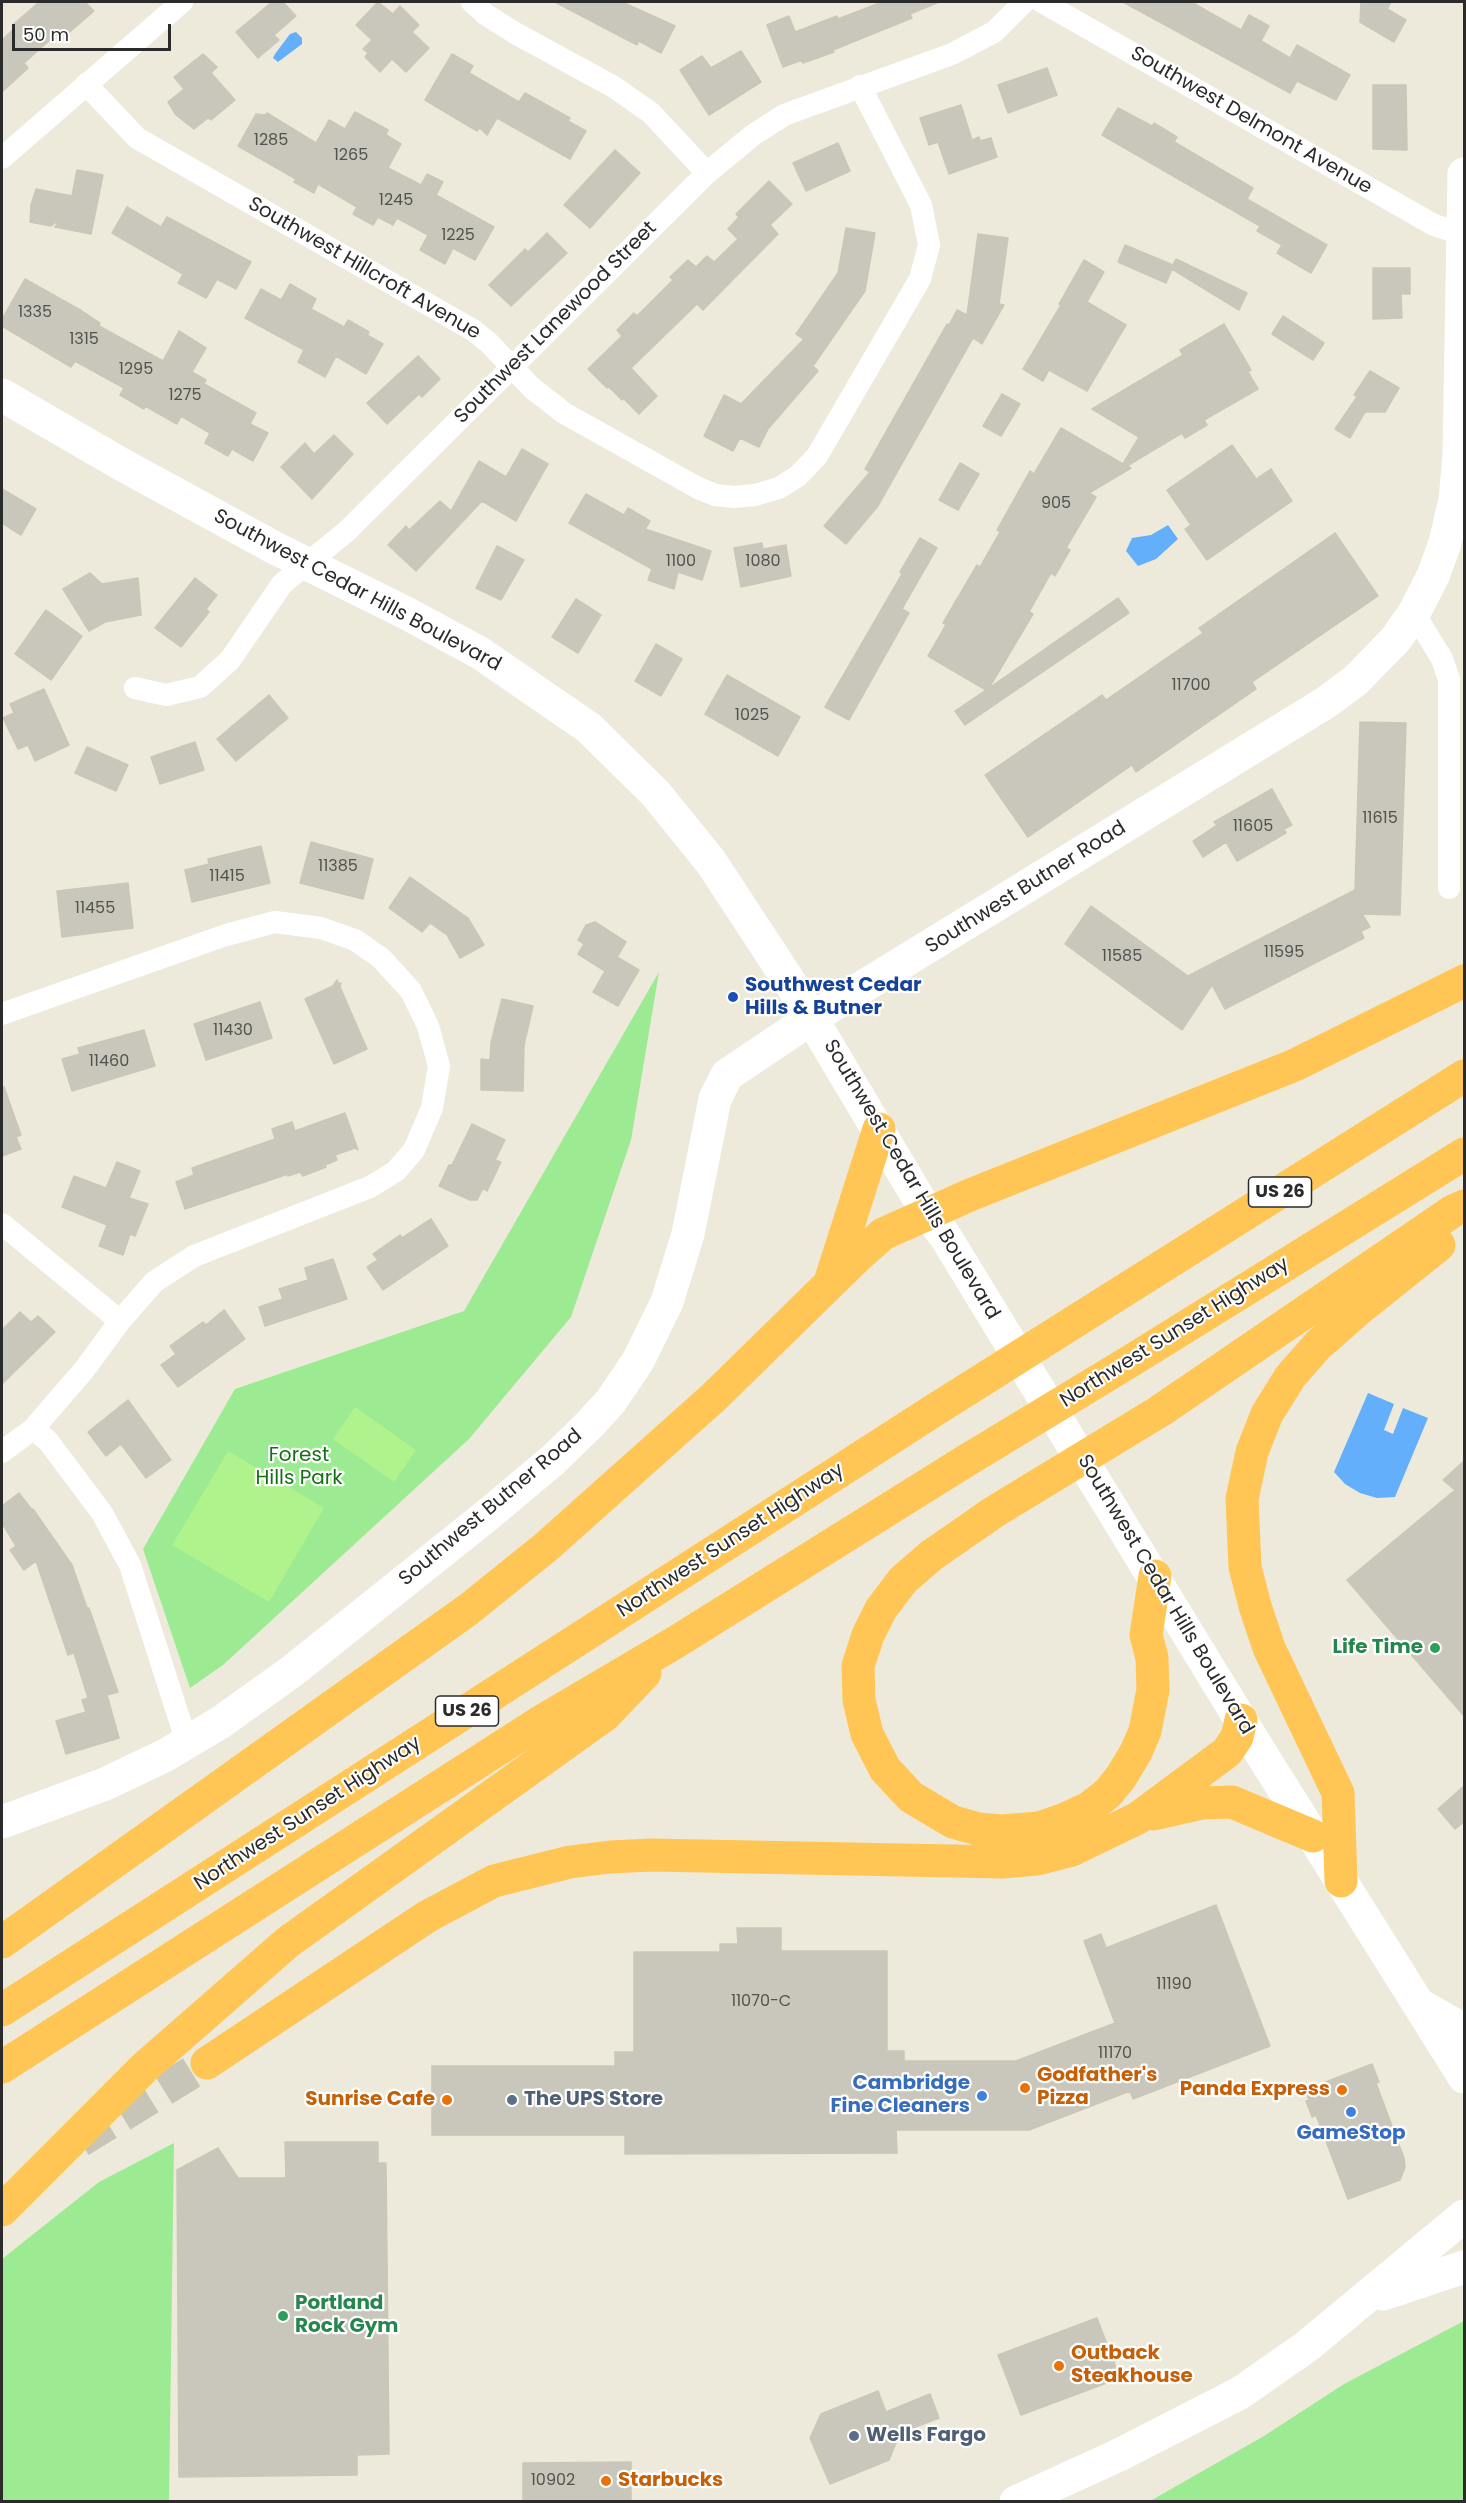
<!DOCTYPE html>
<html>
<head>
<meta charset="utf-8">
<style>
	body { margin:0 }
	#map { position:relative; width:1466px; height:2503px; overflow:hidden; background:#eeeadb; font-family:Poppins,sans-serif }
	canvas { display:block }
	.frame { position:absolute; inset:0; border:3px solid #2b2b2b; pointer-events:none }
	.scale { position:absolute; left:12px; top:24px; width:159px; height:27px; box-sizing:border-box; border:3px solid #2b2b2b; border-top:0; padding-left:8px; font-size:18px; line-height:21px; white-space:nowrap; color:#2b2b2b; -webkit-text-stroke:4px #fff; paint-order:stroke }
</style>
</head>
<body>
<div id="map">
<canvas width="1466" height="2503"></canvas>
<div class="frame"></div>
<div class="scale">50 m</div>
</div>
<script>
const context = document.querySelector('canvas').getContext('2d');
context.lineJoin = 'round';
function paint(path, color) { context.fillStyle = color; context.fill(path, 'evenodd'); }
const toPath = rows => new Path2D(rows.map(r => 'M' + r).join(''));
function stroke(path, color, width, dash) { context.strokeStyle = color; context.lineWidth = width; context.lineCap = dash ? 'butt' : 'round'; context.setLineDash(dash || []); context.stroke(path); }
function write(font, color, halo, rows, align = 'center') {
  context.font = font + ' Poppins,sans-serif'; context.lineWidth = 4.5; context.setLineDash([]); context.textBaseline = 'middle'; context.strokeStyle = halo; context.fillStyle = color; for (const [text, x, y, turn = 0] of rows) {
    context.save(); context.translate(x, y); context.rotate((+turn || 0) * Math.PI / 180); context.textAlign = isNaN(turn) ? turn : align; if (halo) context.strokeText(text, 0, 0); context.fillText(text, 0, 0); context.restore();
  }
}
paint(toPath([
	[659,972,631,1140,571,1317,469,1439,223,1665,190,1688,143,1549,235,1389,464,1311],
	[174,2143,169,2501,2,2501,2,2259,99,2182],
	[1464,2321,1464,2501,1150,2501,1264,2436,1344,2384]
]), '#9cea92');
paint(toPath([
	[355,1407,416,1450,394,1482,333,1439],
	[228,1451,324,1508,269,1602,172,1545]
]), '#b0f38d');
paint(toPath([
	[296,32,302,38,302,44,278,62,273,58,275,54,290,34],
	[1168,525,1178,539,1156,559,1138,566,1126,551,1132,538,1151,535],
	[1368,1393,1394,1404,1384,1430,1393,1434,1403,1408,1428,1418,1395,1497,1377,1498,1360,1493,1345,1484,1334,1472]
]), '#63affb');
const building = toPath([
	[39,2,85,2,94,11,66,35,61,30,24,63,28,68,2,92,2,40,16,27,14,24,39,2],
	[272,2,283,2,296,16,274,35,279,40,258,58,236,32,272,2],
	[378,2,393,14,400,6,419,25,412,32,429,48,406,72,392,59,380,72,365,57,368,53,363,49,372,40,356,25,378,2],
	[555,2,622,2,675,26,661,53,639,41,637,45,555,2],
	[882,2,939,2,910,14,912,18,833,50,834,52,803,63,802,60,783,67,767,25,789,16,795,32,837,16,838,19,882,2],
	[1123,2,1191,2,1241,30,1249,15,1269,26,1261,41,1290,58,1297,45,1350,75,1336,100,1297,81,1290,93,1123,2],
	[1361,2,1391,2,1387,9,1406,20,1394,42,1360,22,1361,2],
	[741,51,761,82,709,115,680,70,702,56,711,68,741,51],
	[203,54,217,67,211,73,235,100,211,120,208,118,194,129,176,115,168,102,184,89,174,77,203,54],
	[452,54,473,66,469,73,519,102,525,93,570,118,568,121,586,131,570,159,497,118,487,135,480,128,477,131,425,100,452,54],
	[1047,68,1057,95,1008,113,998,85,1047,68],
	[1373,85,1406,85,1407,150,1373,149,1373,85],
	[961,105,972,140,979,137,980,141,991,138,997,157,949,174,938,142,929,145,920,118,961,105],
	[1118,108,1152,126,1154,123,1177,137,1174,142,1253,188,1247,199,1327,245,1311,273,1277,253,1282,245,1257,231,1260,226,1102,135,1118,108],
	[355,112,388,130,386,135,401,144,388,168,421,185,427,174,443,182,436,195,494,227,475,260,453,248,445,264,420,250,428,235,397,218,393,225,378,217,373,225,353,214,357,207,318,184,314,193,294,182,296,179,238,146,256,114,266,115,267,113,316,143,329,120,345,129,355,112],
	[838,143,850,171,806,191,793,163,838,143],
	[615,150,640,173,590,228,564,205,615,150],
	[77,170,103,175,91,234,55,227,59,220,51,226,30,222,31,205,36,189,72,196,77,170],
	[769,181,792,204,770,225,778,234,703,310,697,304,631,368,657,396,639,414,623,398,622,400,609,387,607,388,588,369,622,336,617,330,634,313,637,316,673,280,670,277,688,260,696,267,707,256,714,262,738,239,728,229,739,217,736,214,769,181],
	[127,207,161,227,167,217,251,262,236,289,217,279,206,298,178,283,183,274,112,233,127,207],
	[846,228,875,233,865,291,813,366,818,371,768,429,759,447,740,438,733,451,704,436,724,395,741,404,804,339,796,334,838,273,846,228],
	[547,233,567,253,511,306,489,285,525,249,528,252,547,233],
	[978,234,1008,238,999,304,1004,305,982,344,973,338,878,506,846,544,824,526,870,472,865,469,947,324,949,325,957,310,967,315,978,234],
	[1125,245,1173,265,1176,259,1247,293,1239,310,1172,269,1166,283,1118,262,1125,245],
	[1084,260,1104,272,1087,302,1126,325,1087,391,1049,370,1043,381,1023,369,1061,305,1059,304,1084,260],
	[1373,268,1410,268,1410,294,1401,294,1402,318,1373,319,1373,268],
	[25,279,82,311,100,323,99,326,163,361,179,331,206,348,192,372,206,380,204,384,256,413,250,424,268,433,253,461,232,449,228,456,205,443,210,433,181,416,177,424,145,406,144,409,120,395,124,388,75,361,71,367,2,326,2,319,25,279],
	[290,284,316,299,311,309,344,327,348,320,369,332,367,335,383,344,366,374,336,356,325,377,298,362,304,350,245,318,261,289,281,300,290,284],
	[1283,316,1324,343,1313,360,1272,334,1283,316],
	[1224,324,1251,370,1248,372,1258,389,1204,420,1207,425,1185,438,1182,433,1127,466,1131,468,1089,493,1096,497,1066,548,1070,550,1055,576,1051,573,1029,612,1033,614,989,688,1118,598,1129,613,965,725,955,711,986,690,928,656,946,625,943,623,977,565,980,567,1000,532,997,530,1030,471,1034,474,1061,428,1123,464,1139,437,1092,409,1183,355,1180,350,1224,324],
	[418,356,440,379,422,397,419,394,387,424,367,403,418,356],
	[1370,371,1399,388,1385,412,1365,412,1350,438,1335,429,1357,397,1354,395,1370,371],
	[1002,394,1020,404,1001,436,983,426,1002,394],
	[334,435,353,454,312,499,281,467,305,443,314,454,334,435],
	[1232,445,1256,479,1271,469,1292,501,1207,560,1185,529,1191,525,1167,490,1232,445],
	[522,449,548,464,516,521,482,501,416,571,388,545,406,526,409,530,440,501,451,511,479,461,506,477,522,449],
	[960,463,979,474,958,510,939,500,960,463],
	[2,489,36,509,21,535,2,523,2,489],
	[586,494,624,515,628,508,650,521,645,529,711,551,702,580,678,572,674,589,648,580,652,569,569,523,586,494],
	[1335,533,1378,596,1252,682,1256,689,1136,772,1132,765,1028,837,985,775,1102,695,1106,700,1203,633,1199,628,1335,533],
	[920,538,937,548,902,609,909,613,849,720,825,707,902,574,900,572,920,538],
	[762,543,763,549,786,545,791,576,741,587,734,548,762,543],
	[497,546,524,560,501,600,476,588,497,546],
	[90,573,102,584,138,578,141,615,105,622,89,631,63,589,90,573],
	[195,578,217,595,206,609,209,612,181,647,155,628,195,578],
	[576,599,601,615,578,653,552,637,576,599],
	[46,610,82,636,51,680,15,654,46,610],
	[656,644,682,659,661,696,635,681,656,644],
	[727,675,800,717,778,756,705,714,727,675],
	[44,689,69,745,35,761,28,745,18,749,3,718,14,713,10,704,44,689],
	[269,695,288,718,236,761,217,739,269,695],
	[1360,722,1406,723,1400,915,1362,914,1370,927,1361,931,1364,938,1225,1009,1212,985,1182,1030,1065,944,1091,906,1188,976,1355,890,1360,722],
	[195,742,204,770,160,784,151,757,195,742],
	[87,747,128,765,116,791,75,773,87,747],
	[1272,789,1292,825,1284,829,1286,833,1237,861,1226,842,1203,857,1193,841,1217,825,1214,822,1272,789],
	[311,842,373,859,363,899,300,883,311,842],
	[261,846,270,883,192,902,185,870,209,864,208,859,261,846],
	[410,877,468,918,484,945,460,958,447,935,430,923,422,932,389,908,410,877],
	[128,883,133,928,62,937,57,891,128,883],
	[595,922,626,942,617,957,639,970,618,1006,593,992,605,971,578,954,584,944,578,940,586,925,595,922],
	[337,980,339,984,341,983,340,987,367,1049,334,1064,305,999,333,986,337,980],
	[502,999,533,1006,524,1045,523,1091,481,1090,481,1059,490,1060,491,1043,502,999],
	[260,1002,272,1038,206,1060,194,1024,260,1002],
	[144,1030,155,1066,72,1091,62,1059,80,1054,78,1048,144,1030],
	[4,1087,21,1135,16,1137,21,1149,2,1156,2,1088,4,1087],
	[345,1113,358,1150,355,1148,335,1155,337,1160,325,1165,326,1167,303,1176,300,1172,288,1176,288,1174,185,1209,176,1182,194,1175,192,1168,275,1139,272,1129,292,1122,295,1131,345,1113],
	[472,1124,505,1140,495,1160,501,1162,487,1191,483,1188,477,1200,470,1200,439,1186,449,1165,452,1165,472,1124],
	[117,1162,140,1171,129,1198,148,1204,135,1236,130,1234,123,1255,99,1246,107,1225,62,1207,74,1176,106,1188,117,1162],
	[431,1219,448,1246,383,1290,367,1267,378,1260,373,1254,400,1235,402,1238,431,1219],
	[333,1259,347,1299,265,1326,259,1307,283,1299,279,1289,308,1280,305,1268,333,1259],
	[224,1310,245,1339,178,1387,161,1365,176,1354,170,1346,203,1322,206,1325,224,1310],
	[20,1312,31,1322,38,1316,55,1332,2,1384,2,1330,20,1312],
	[128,1400,171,1460,146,1478,121,1444,106,1456,88,1432,128,1400],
	[1464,1461,1464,1716,1347,1580,1455,1490,1443,1480,1464,1461],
	[19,1493,32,1510,33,1509,72,1565,87,1608,89,1608,118,1692,107,1695,119,1738,66,1754,56,1721,86,1712,82,1700,88,1698,74,1653,68,1655,36,1561,24,1570,10,1550,16,1546,2,1523,2,1506,19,1493],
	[1464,1786,1464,1822,1455,1829,1438,1809,1464,1786],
	[1216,1905,1270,2046,1133,2099,1130,2091,1029,2130,896,2130,897,2153,625,2154,625,2135,432,2135,432,2066,615,2066,615,2052,634,2052,634,1952,720,1952,720,1944,738,1944,737,1928,781,1928,781,1951,887,1951,887,2051,904,2051,904,2061,1016,2061,1115,2023,1084,1941,1101,1934,1106,1948,1216,1905],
	[1372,2064,1379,2082,1376,2083,1404,2158,1405,2167,1400,2180,1348,2199,1316,2115,1312,2117,1306,2101,1309,2100,1305,2090,1372,2064],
	[285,2142,378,2142,378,2163,386,2163,389,2454,357,2455,357,2475,179,2477,177,2170,218,2148,238,2178,286,2178,285,2142],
	[1097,2318,1120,2378,1021,2415,998,2355,1097,2318],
	[878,2391,886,2412,930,2394,939,2418,900,2433,889,2460,830,2484,810,2438,821,2414,878,2391],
	[631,2462,631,2500,523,2500,523,2463,631,2462]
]);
paint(building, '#c9c7bb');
stroke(building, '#cac7b5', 1.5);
stroke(toPath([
	[80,2141,207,2063]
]), '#c7c4b8', 33, [33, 16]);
stroke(toPath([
	[472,2,485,14,515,33,614,87,651,113,707,173],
	[1042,2,1434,225,1462,234],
	[86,84,137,138,473,330,489,343,532,388,564,413,698,488,715,495,734,497,755,495,779,488,798,476,817,456,920,279,929,245,921,205,860,86],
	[2,158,182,2],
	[1414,613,1442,659,1449,679,1449,888],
	[135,688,166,695,200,687,230,660,282,584,347,531,707,173,753,135,784,115,952,54,994,32,1024,2],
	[2,1014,226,935,275,922,321,928,355,940,381,958,411,991,428,1026,439,1066,432,1108,414,1150,396,1171,370,1187,194,1256,154,1282,120,1321,84,1370,33,1429,2,1452],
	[2,1224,120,1321],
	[33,1429,48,1441,102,1513,130,1565,187,1743]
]), '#fff', 22);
stroke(toPath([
	[2,395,121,464,273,547,406,613,480,653,589,728,656,794,711,862,791,984,928,1214,945,1236,1254,1742,1464,2077],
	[2,1822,105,1784,164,1756,221,1722,291,1672,485,1517,553,1460,589,1425,611,1401,638,1361,667,1302,688,1234,715,1099,727,1075,812,1018,1325,703,1355,681,1396,639,1414,613,1433,576,1445,543,1455,500,1459,456,1464,174],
	[1420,2005,1464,2030],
	[1383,2294,1464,2267],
	[1016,2502,1119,2455,1240,2393,1306,2347,1464,2216]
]), '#fff', 33);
stroke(toPath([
	[831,1279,879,1129],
	[1155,1576,1146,1635,1152,1658,1153,1690,1145,1731,1136,1752,1121,1777,1108,1793,1089,1808,1065,1819,1039,1828,1002,1831,978,1829,953,1822,911,1797,885,1769,867,1734,859,1700,858,1666,868,1635,881,1609,903,1580,932,1555,994,1512,1160,1411,1453,1211,1464,1206],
	[1154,1814,1202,1803,1232,1802,1313,1836],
	[1341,1881,1338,1793,1269,1648,1255,1606,1245,1567,1242,1499,1252,1452,1267,1414,1290,1377,1318,1345,1359,1309,1439,1245],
	[2,1942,469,1609,546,1547,714,1397,856,1258,883,1234,970,1195,1295,1065,1464,981],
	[2,2010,933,1411,1464,1076],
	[207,2063,428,1916,494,1881,570,1862,610,1857,652,1855,1002,1862,1037,1859,1072,1850,1138,1818,1227,1752,1237,1737,1241,1720],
	[2,2067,542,1721,676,1642,964,1462,1129,1362,1464,1154],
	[2,2210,145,2067,288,1942,605,1715,645,1673]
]), '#ffc655', 33);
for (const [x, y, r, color] of [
	[733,997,6,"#1a4fb4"],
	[1435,1648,6,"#2e9e5b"],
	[1025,2088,6,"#e8710a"],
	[1342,2090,6,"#e8710a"],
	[982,2096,6,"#3f7fe0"],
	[447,2100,6,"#e8710a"],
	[512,2100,6,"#5c6f8a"],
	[1351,2112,6,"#3f7fe0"],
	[283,2316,6,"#2e9e5b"],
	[1059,2366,6,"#e8710a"],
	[854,2436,6,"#5c6f8a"],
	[606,2481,6,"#e8710a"]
]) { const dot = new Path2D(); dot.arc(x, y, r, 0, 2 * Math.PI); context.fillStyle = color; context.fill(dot); stroke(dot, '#fff', 2); }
write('16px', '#52524f', null, [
	["1285",271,141],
	["1265",351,156],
	["1245",396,201],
	["1225",458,236],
	["1335",35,313],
	["1315",84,340],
	["1295",136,370],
	["1275",185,396],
	["905",1056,504],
	["1100",681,562],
	["1080",763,562],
	["11700",1191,686],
	["1025",752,716],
	["11615",1380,819],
	["11605",1253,827],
	["11385",338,867],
	["11415",227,877],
	["11455",95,909],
	["11595",1284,953],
	["11585",1122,957],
	["11430",233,1031],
	["11460",109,1062],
	["11190",1174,1985],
	["11070-C",761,2002],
	["11170",1115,2054],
	["10902",553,2481]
]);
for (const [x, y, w] of [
	[1280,1192,63],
	[467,1711,63]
]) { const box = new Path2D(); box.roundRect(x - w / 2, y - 15, w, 30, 4.5); context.fillStyle = '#fff'; context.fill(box); stroke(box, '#2b2b2b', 1.5); }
write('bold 18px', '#2b2b2b', null, [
	["US 26",1280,1192],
	["US 26",467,1711]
]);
write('20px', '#2b2b2b', '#fff', [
	["Southwest Delmont Avenue",1251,121,30],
	["Southwest Hillcroft Avenue",364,269,30],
	["Southwest Lanewood Street",556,323,-45],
	["Southwest Cedar Hills Boulevard",357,591,28],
	["Southwest Butner Road",1026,888,-32],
	["Southwest Cedar Hills Boulevard",911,1180,59],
	["Northwest Sunset Highway",1175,1333,-32],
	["Southwest Butner Road",491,1508,-40],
	["Northwest Sunset Highway",731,1541,-33],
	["Southwest Cedar Hills Boulevard",1165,1595,59],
	["Northwest Sunset Highway",308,1814,-33]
]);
write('bold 20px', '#164399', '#fff', [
	["Southwest Cedar",745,986],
	["Hills & Butner",745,1009]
], 'left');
write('20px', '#137015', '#fff', [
	["Forest",299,1456],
	["Hills Park",299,1479]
]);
write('bold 20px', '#27864d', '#fff', [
	["Life Time",1423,1648],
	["Portland",295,2304,"left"],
	["Rock Gym",295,2327,"left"]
], 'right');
write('bold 20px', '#c56008', '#fff', [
	["Godfather's",1037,2076],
	["Pizza",1037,2099],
	["Panda Express",1330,2090,"right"],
	["Sunrise Cafe",435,2100,"right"],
	["Outback",1071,2354],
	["Steakhouse",1071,2377],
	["Starbucks",618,2481]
], 'left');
write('bold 20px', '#366cbe', '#fff', [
	["Cambridge",970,2084],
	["Fine Cleaners",970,2107],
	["GameStop",1351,2134,"center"]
], 'right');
write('bold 20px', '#4e5e75', '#fff', [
	["The UPS Store",524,2100],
	["Wells Fargo",866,2436]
], 'left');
</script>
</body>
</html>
